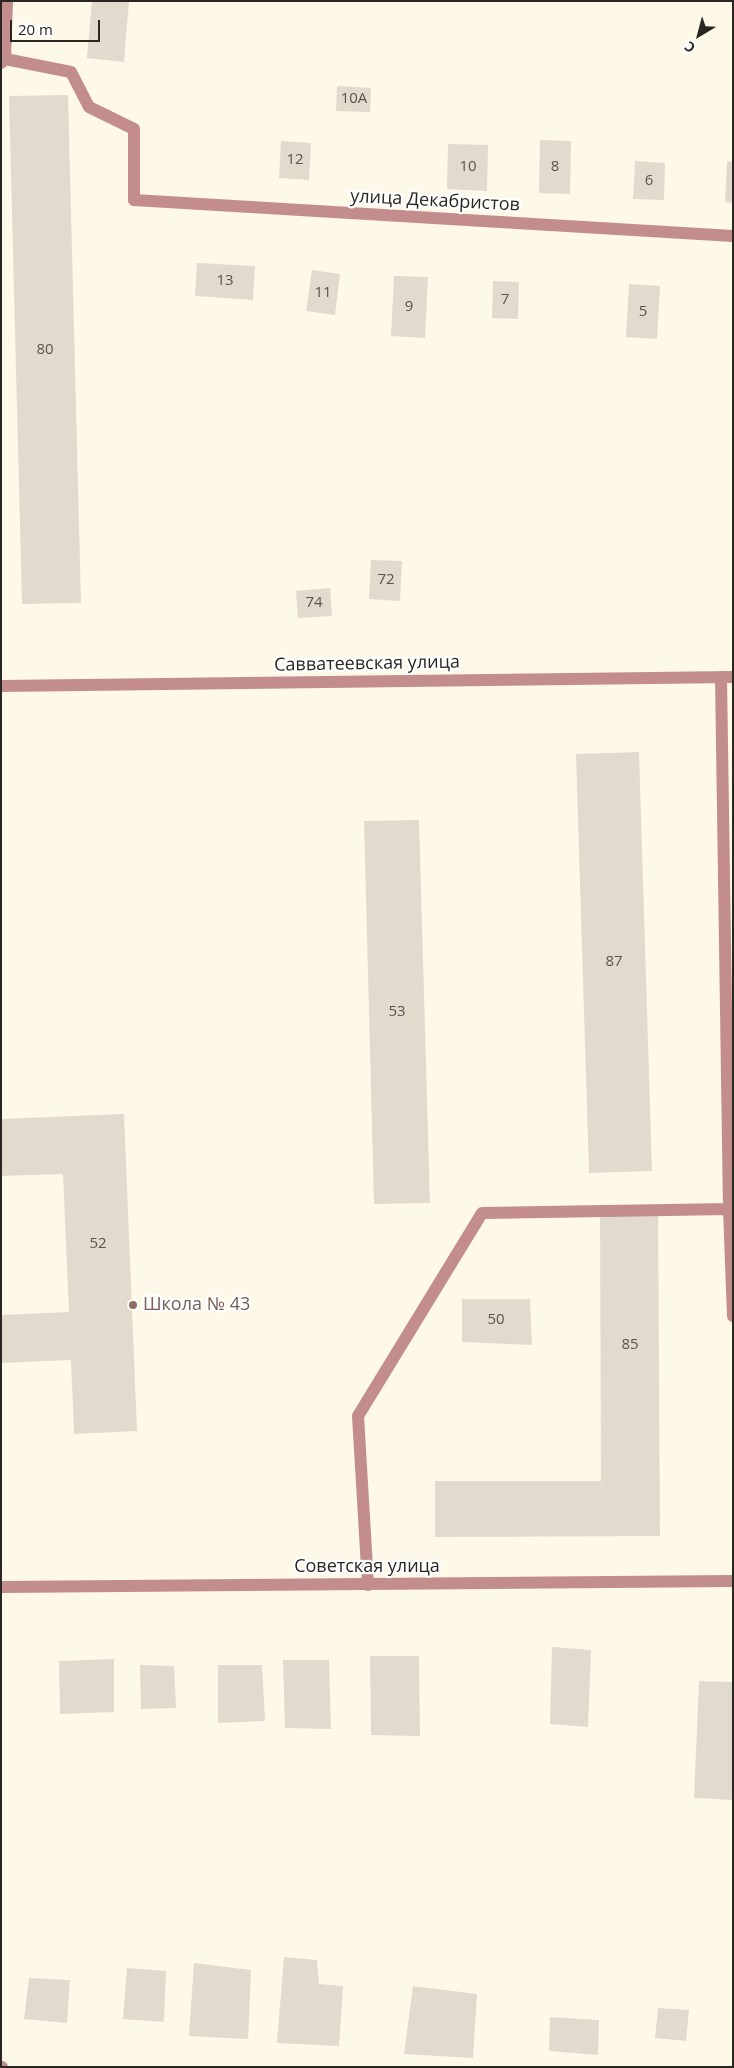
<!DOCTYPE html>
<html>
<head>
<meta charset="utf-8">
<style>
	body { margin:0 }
	#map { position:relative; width:734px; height:2068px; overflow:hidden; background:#fef8e9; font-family:"Open Sans",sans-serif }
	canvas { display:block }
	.frame { position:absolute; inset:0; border:2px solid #2a2722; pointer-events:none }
	.north { position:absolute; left:674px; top:10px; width:50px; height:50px; -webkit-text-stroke:4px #fff; paint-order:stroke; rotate:217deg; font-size:14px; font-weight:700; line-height:20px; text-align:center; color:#2a2722 }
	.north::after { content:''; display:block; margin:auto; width:18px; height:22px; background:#2a2722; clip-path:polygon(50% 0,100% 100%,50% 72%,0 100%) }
	.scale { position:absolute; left:10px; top:20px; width:90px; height:22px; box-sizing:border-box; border:2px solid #2a2722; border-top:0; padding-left:6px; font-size:15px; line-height:18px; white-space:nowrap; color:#2a2722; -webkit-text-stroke:4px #fff; paint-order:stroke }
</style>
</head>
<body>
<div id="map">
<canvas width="734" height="2068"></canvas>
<div class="frame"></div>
<div class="north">С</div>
<div class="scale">20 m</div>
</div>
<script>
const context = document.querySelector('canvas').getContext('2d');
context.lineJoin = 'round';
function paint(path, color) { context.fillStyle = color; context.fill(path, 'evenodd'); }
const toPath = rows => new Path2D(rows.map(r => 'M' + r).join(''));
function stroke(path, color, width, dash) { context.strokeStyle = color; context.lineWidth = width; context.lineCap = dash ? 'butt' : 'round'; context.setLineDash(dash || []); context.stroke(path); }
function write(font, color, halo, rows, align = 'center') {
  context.font = font + ' "Open Sans",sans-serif'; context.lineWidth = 4.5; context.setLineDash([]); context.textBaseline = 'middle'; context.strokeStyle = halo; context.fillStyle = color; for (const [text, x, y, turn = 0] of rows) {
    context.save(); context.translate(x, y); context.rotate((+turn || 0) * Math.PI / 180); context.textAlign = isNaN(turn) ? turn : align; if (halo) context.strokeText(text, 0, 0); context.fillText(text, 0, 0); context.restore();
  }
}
paint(toPath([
	[92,1,129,1,124,62,87,58],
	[337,86,371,88,370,112,336,111],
	[68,95,81,603,22,604,9,96],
	[540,140,571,141,570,194,539,193],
	[281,141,311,143,309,180,279,178],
	[448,144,488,145,487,191,447,189],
	[635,161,665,163,664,200,633,199],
	[727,161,733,162,733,203,725,202],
	[197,263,255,266,253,300,195,296],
	[312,270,340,274,335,315,306,311],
	[394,276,428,277,425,338,391,336],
	[493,281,519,282,518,319,492,318],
	[629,284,660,286,657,339,626,337],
	[371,560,402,561,400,601,369,599],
	[330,588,332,616,298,618,296,591],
	[639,752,652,1171,589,1173,576,754],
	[419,820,430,1203,374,1204,364,821],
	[124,1114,137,1431,74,1434,71,1360,1,1363,1,1315,69,1312,63,1174,1,1176,1,1119],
	[658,1208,660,1536,435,1537,435,1481,601,1481,600,1209],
	[462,1299,530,1299,532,1345,462,1342],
	[552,1647,591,1650,588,1727,550,1724],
	[370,1656,419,1656,420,1736,371,1735],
	[114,1659,114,1712,60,1714,59,1661],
	[283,1660,329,1660,331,1729,285,1728],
	[140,1665,174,1666,176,1708,141,1709],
	[218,1665,262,1665,265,1721,218,1723],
	[699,1681,733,1682,733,1800,694,1798],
	[284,1957,317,1960,319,1984,343,1986,339,2046,277,2043],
	[194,1963,251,1970,248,2039,189,2036],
	[127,1968,166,1971,164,2022,123,2019],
	[29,1978,70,1980,67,2023,24,2019],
	[413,1986,477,1994,473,2058,404,2054],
	[658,2008,689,2010,686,2041,655,2038],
	[550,2017,599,2020,598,2055,549,2051]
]), '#e2dbcd');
stroke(toPath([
	[1,63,5,59,71,72,89,107,134,129,134,200],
	[721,677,729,1209,733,1316],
	[368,1585,358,1416,482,1213,729,1209]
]), '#c38d8d', 12);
stroke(toPath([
	[5,59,7,1],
	[134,200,733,236],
	[1,686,733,677],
	[1,1587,733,1581],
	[1,2067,2,2067]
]), '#c38d8d', 12);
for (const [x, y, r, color] of [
	[133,1305,5,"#8d6e63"]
]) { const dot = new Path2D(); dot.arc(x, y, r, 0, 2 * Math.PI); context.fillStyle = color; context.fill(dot); stroke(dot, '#fff', 2); }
write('15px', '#58544d', null, [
	["10А",354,99],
	["12",295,160],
	["10",468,167],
	["8",555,167],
	["6",649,181],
	["13",225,281],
	["11",323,293],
	["7",505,300],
	["9",409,307],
	["5",643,312],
	["80",45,350],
	["72",386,580],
	["74",314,603],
	["87",614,962],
	["53",397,1012],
	["52",98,1244],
	["50",496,1320],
	["85",630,1345]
]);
write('18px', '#2a2722', '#fff', [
	["улица Декабристов",435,201,3],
	["Савватеевская улица",367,664,-1],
	["Советская улица",367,1567]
]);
write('18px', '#785e54', '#fff', [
	["Школа № 43",143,1305]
], 'left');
</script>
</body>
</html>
